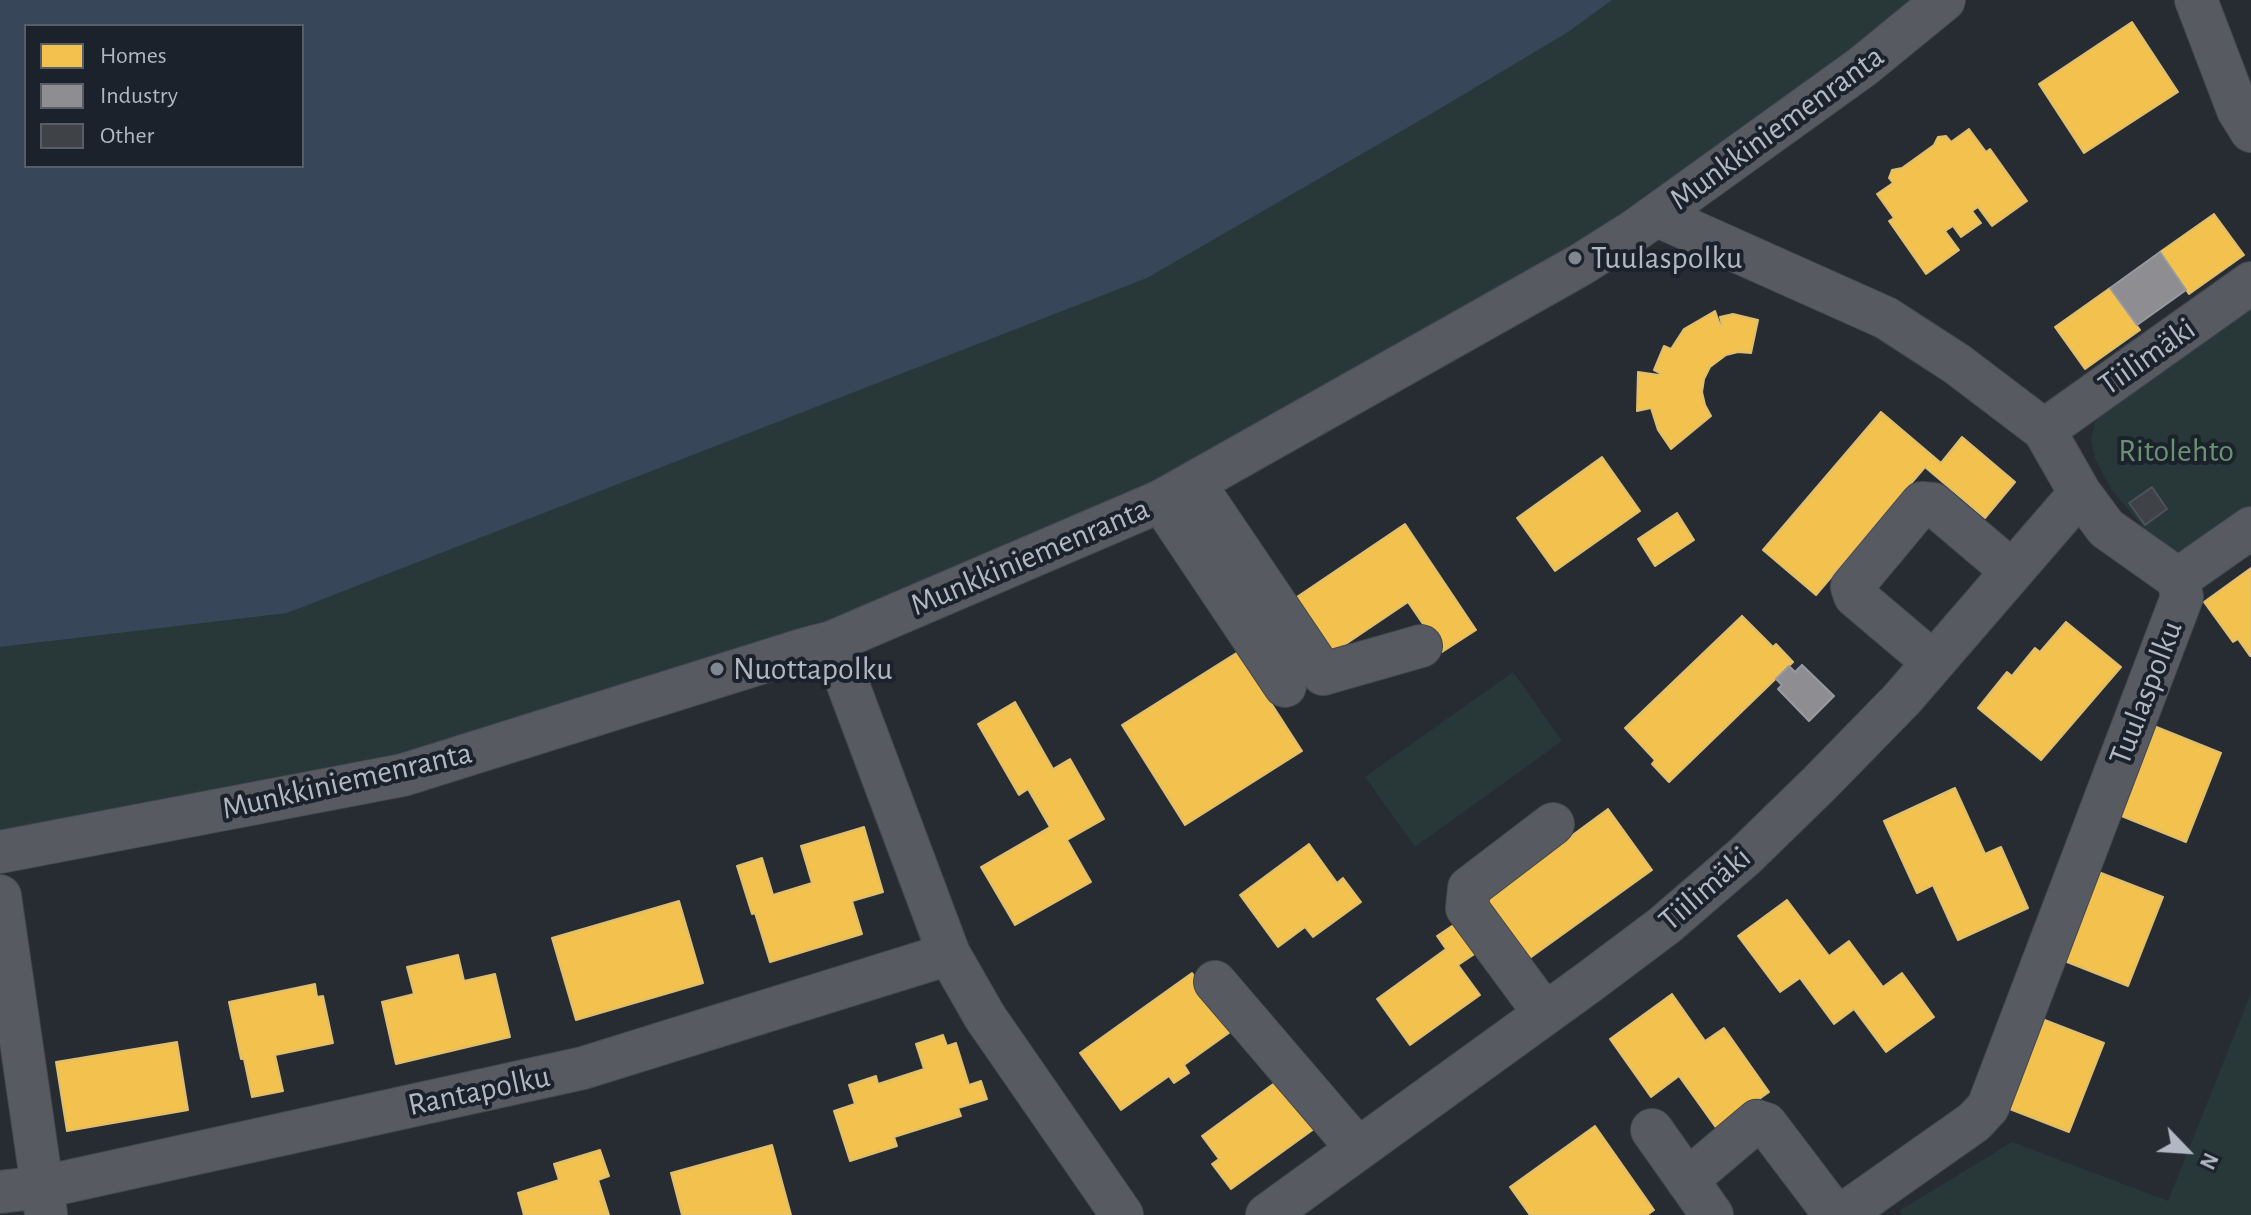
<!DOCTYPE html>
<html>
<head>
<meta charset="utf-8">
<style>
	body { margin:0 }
	#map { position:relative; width:2251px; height:1215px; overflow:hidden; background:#272c32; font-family:"Alegreya Sans",sans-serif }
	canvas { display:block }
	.legend { position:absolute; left:24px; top:24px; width:280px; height:144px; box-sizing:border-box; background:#1c222b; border:2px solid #585e68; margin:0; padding:10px 14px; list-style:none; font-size:24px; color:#b1b8c3 }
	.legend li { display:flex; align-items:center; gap:16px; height:40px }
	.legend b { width:40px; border:2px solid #585e68 }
	.north { position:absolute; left:2147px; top:1111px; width:80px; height:80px; -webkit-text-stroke:6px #1c222b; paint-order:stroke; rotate:115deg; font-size:22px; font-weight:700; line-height:32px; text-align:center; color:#b1b8c3 }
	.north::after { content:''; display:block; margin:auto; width:28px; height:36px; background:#b1b8c3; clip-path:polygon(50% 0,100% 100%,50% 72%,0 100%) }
</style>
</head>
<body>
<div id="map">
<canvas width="2251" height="1215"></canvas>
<ul class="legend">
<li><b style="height:22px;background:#f2c14e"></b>Homes</li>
<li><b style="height:22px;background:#8d8d92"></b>Industry</li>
<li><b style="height:22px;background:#3f4348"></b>Other</li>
</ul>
<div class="north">N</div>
</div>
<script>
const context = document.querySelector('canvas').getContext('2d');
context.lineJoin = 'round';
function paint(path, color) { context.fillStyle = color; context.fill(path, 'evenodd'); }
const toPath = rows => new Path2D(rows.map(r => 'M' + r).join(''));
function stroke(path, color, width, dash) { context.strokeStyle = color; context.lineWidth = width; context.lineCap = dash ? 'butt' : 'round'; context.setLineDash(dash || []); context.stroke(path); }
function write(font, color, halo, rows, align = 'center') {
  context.font = font + ' "Alegreya Sans",sans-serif'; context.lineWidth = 8; context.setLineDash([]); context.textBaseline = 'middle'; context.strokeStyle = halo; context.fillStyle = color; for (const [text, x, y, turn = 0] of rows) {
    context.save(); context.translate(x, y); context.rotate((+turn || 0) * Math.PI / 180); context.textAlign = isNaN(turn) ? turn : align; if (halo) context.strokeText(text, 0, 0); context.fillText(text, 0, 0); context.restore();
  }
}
paint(toPath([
	[1274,0,1914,0,1849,55,1647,201,1193,471,833,625,400,758,0,835,0,647,47,642],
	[2251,306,2251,511,2182,555,2161,549,2111,489,2095,459,2091,439,2095,422,2103,411],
	[1513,672,1562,741,1415,847,1365,777],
	[2251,993,2251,1215,1902,1215,1899,1211,2012,1142,2168,1201]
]), '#283738');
paint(toPath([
	[0,0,1612,0,1568,32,1436,111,1147,278,287,613,0,647],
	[26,26,302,26,302,166,26,166]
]), '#384659');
const homes = toPath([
	[2132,22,2178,92,2084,153,2039,84,2132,22],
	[1969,129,1986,152,1990,149,2027,201,1992,226,1978,207,1972,211,1981,223,1961,237,1953,226,1945,231,1959,250,1926,274,1889,221,1894,218,1877,194,1893,183,1889,178,1892,170,1902,168,1934,145,1938,137,1946,136,1951,142,1969,129],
	[2214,214,2244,255,2189,294,2160,252,2214,214],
	[2110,288,2140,330,2085,369,2055,327,2110,288],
	[1715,311,1720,325,1722,325,1720,317,1733,314,1758,320,1751,353,1738,352,1726,355,1710,367,1704,379,1702,392,1705,405,1711,416,1671,449,1658,430,1651,408,1637,411,1638,372,1659,375,1660,373,1654,370,1664,346,1671,349,1684,329,1715,311],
	[1881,412,1941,463,1962,437,2015,482,1985,518,1925,467,1816,595,1763,550,1881,412],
	[1602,457,1640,511,1555,571,1517,518,1602,457],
	[1677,513,1694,540,1655,566,1638,539,1677,513],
	[1405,524,1476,630,1442,652,1408,602,1325,658,1288,603,1405,524],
	[2251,568,2251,655,2250,656,2238,639,2233,642,2204,602,2251,568],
	[1742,616,1773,647,1776,644,1793,662,1669,782,1652,764,1655,760,1625,728,1742,616],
	[2066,622,2121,667,2041,760,1978,708,2007,672,2012,676,2035,648,2040,652,2066,622],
	[1238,652,1302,751,1185,825,1122,725,1238,652],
	[1015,702,1053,769,1070,759,1104,819,1067,840,1091,882,1015,925,981,867,1050,827,1028,789,1019,795,978,724,1015,702],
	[2154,726,2221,753,2186,842,2119,815,2154,726],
	[1955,788,1985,854,2001,847,2028,908,1958,940,1933,885,1917,893,1884,821,1955,788],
	[1608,809,1652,870,1527,960,1484,900,1608,809],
	[864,827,883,892,852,901,862,934,770,962,755,913,752,914,737,866,762,858,773,895,812,883,801,846,864,827],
	[1309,844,1337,883,1343,878,1361,902,1313,937,1305,927,1278,947,1240,895,1309,844],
	[2096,871,2163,897,2128,986,2062,960,2096,871],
	[1787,900,1829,956,1849,941,1883,987,1902,973,1934,1017,1886,1052,1854,1009,1834,1024,1800,978,1780,992,1738,936,1787,900],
	[679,901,703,983,576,1020,552,938,679,901],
	[1455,924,1476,953,1458,965,1480,995,1410,1045,1377,999,1446,949,1437,936,1455,924],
	[458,955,464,981,495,974,510,1037,396,1064,382,1002,414,994,407,967,458,955],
	[1192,973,1233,1030,1184,1065,1189,1073,1174,1083,1169,1076,1121,1110,1080,1053,1192,973],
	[315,984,317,997,323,996,333,1043,275,1055,283,1091,252,1097,244,1059,241,1059,229,1002,315,984],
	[1672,994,1705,1041,1724,1028,1769,1092,1717,1129,1679,1076,1651,1097,1610,1039,1672,994],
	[2037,1017,2104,1043,2069,1132,2002,1106,2037,1017],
	[943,1035,947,1046,956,1043,969,1085,981,1081,987,1099,958,1108,961,1116,894,1137,897,1146,850,1161,834,1111,855,1104,849,1085,876,1076,878,1084,924,1069,916,1044,943,1035],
	[177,1042,188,1110,67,1131,56,1062,177,1042],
	[1276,1082,1318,1126,1231,1189,1212,1164,1219,1159,1202,1136,1276,1082],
	[1595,1126,1654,1210,1647,1215,1530,1215,1510,1187,1595,1126],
	[772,1145,791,1215,682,1215,671,1173,772,1145],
	[600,1150,609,1176,598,1180,609,1215,524,1215,518,1193,559,1180,554,1164,600,1150]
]);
paint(homes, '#f2c14e');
stroke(homes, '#debe71', 2);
const industry = toPath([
	[2160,252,2186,290,2137,325,2110,288,2160,252],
	[1802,665,1834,696,1809,721,1778,689,1782,685,1776,679,1789,666,1795,672,1802,665]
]);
paint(industry, '#8d8d92');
stroke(industry, '#989aa1', 2);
const building = toPath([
	[2152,487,2167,509,2145,525,2129,503,2152,487]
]);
paint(building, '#3f4348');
stroke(building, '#4e5359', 2);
const minor = toPath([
	[2196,0,2238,110,2251,131],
	[1658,216,1886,318,1957,364,2044,430,2080,493,2106,528,2178,579,2182,597,1988,1107,1974,1122,1842,1215],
	[2044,430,2251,283],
	[1194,483,1323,674,1421,646],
	[1161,501,1285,686],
	[2178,579,2251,528],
	[832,642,949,954,985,1017,1122,1215],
	[1933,662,1855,596,1852,587,1922,503,1933,504,2012,571],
	[0,852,403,775,805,649,832,642,1161,501,1580,265,1634,231,1862,67,1944,0],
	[0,896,46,1214],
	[1215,982,1358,1149],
	[1545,1014,1467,908,1469,888,1553,824],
	[1652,1130,1712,1215],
	[1687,1180,1757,1121,1766,1124,1835,1215],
	[0,1192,43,1187,583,1068,949,954],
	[1267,1215,1589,982,1665,925,1745,856,1820,783,1902,699,2080,493]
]);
stroke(minor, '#44484d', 44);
stroke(minor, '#575a60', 42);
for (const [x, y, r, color] of [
	[1575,258,8,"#818790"],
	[717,669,8,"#818790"]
]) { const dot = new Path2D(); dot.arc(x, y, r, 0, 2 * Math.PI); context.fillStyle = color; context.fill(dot); stroke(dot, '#1c222b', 3); }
write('32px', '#b1b8c3', '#1c222b', [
	["Munkkiniemenranta",1777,128,-36],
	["Tiilimäki",2147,357,-35],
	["Munkkiniemenranta",1030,557,-23],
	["Tuulaspolku",2146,693,-69],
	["Munkkiniemenranta",347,781,-13],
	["Tiilimäki",1705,889,-41],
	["Rantapolku",479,1091,-12]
]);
write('32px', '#b1b8c3', '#1c222b', [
	["Tuulaspolku",1591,258],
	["Nuottapolku",733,669]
], 'left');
write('32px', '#6b9173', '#1c222b', [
	["Ritolehto",2176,451]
]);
</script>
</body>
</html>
